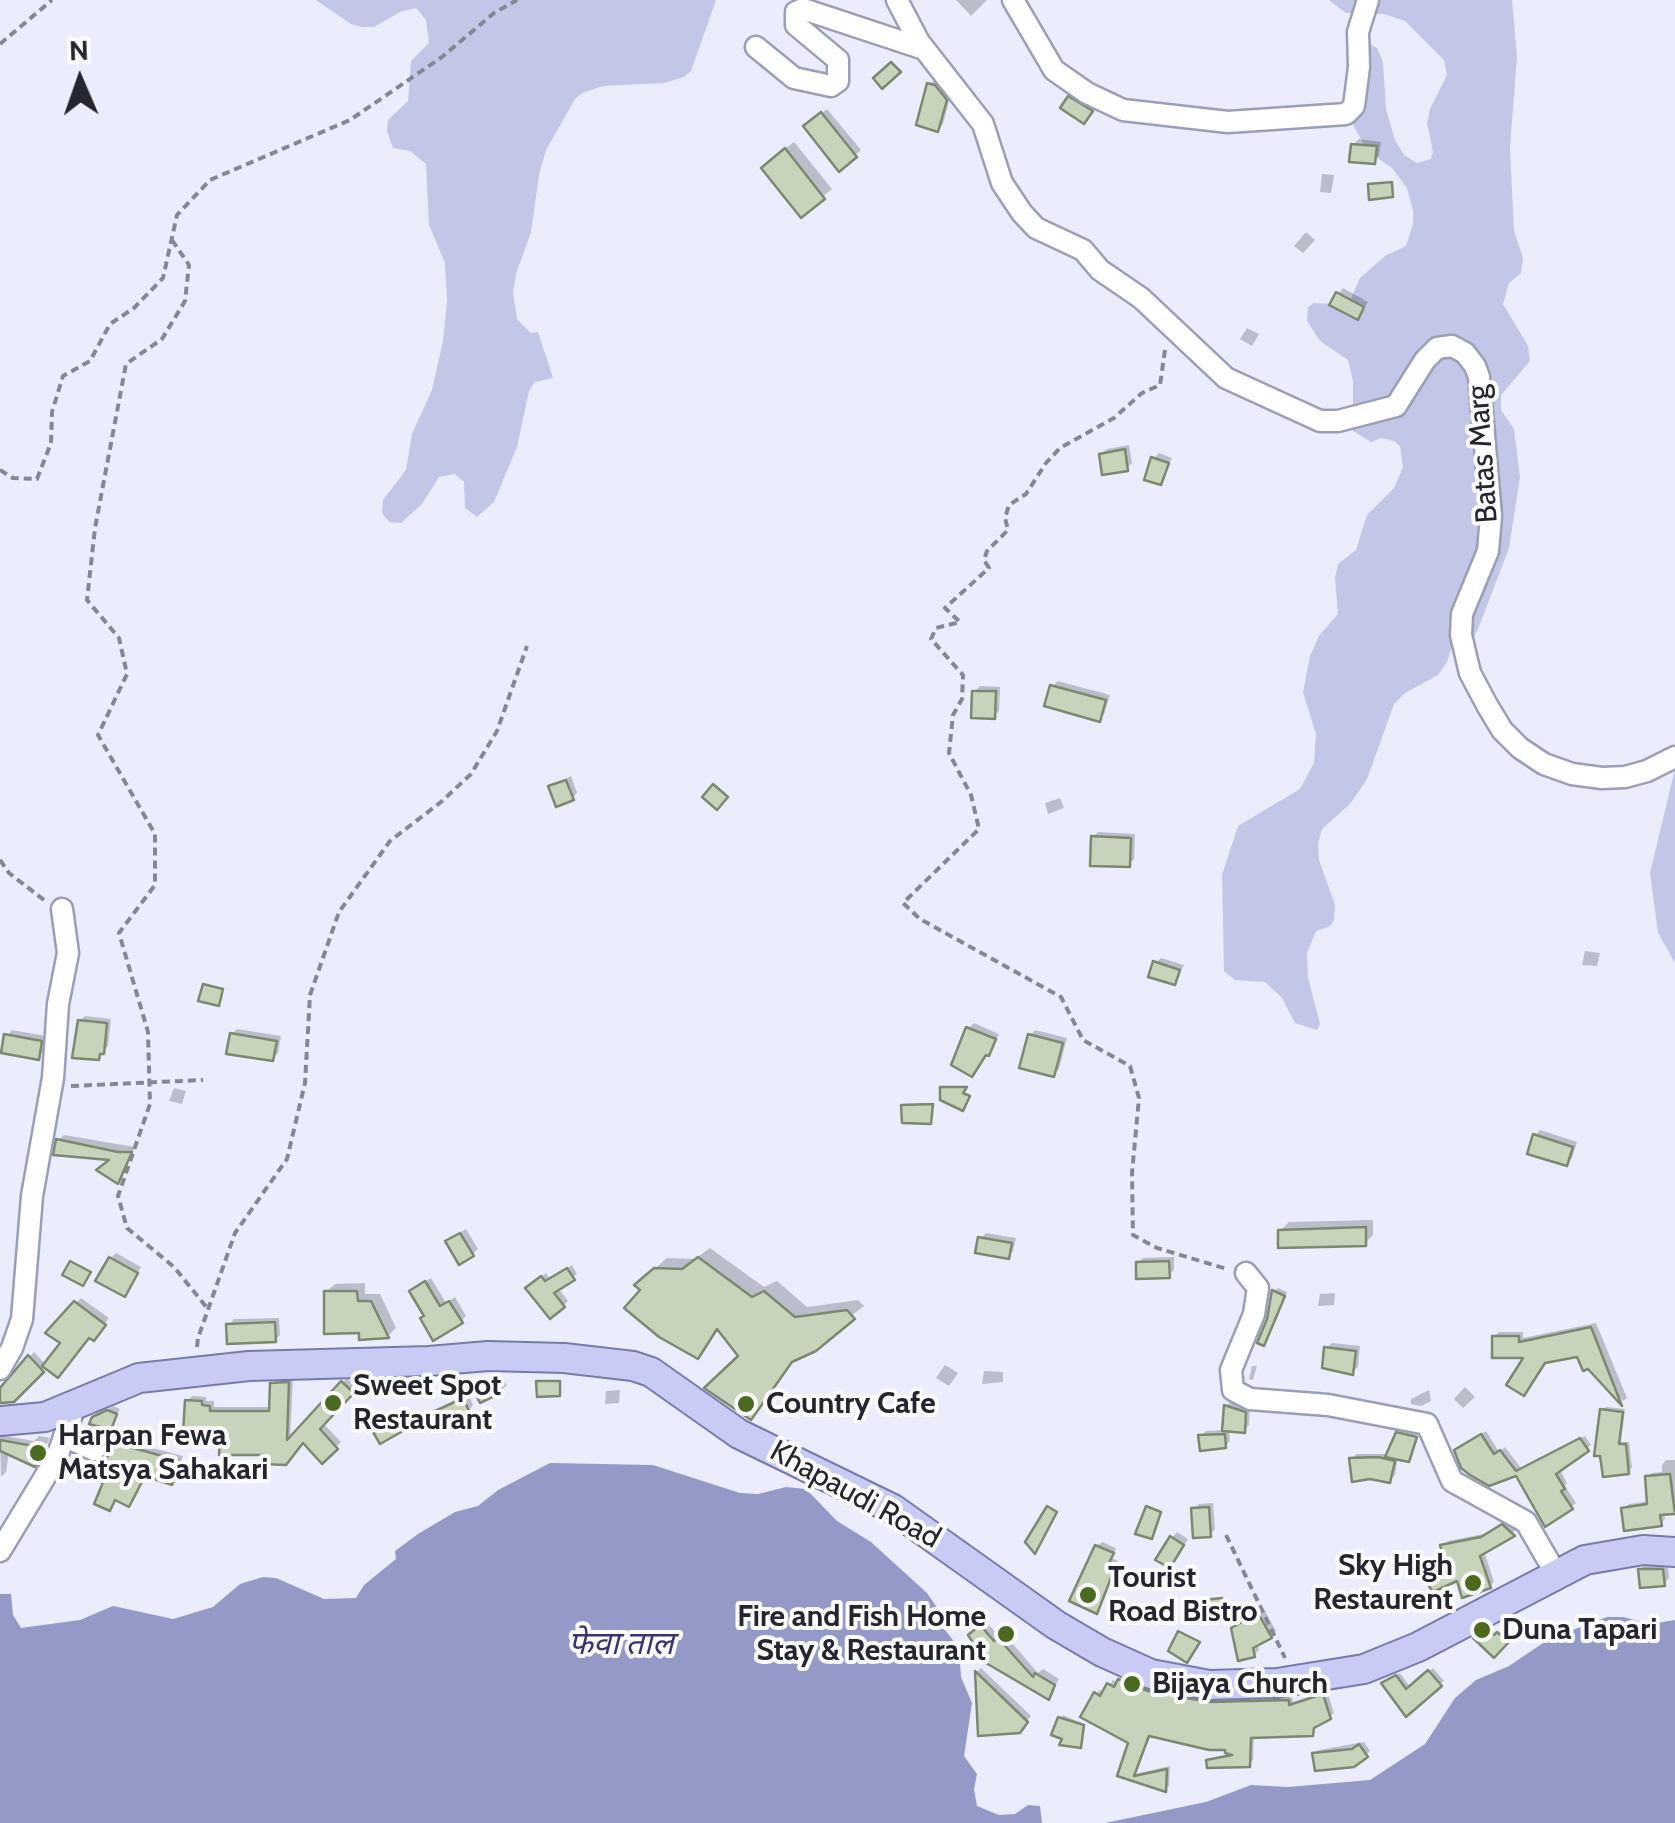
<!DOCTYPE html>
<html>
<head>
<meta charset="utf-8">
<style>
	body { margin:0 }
	#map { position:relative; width:1675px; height:1823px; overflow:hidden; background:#ebedfd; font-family:Cabin,sans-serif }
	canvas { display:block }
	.north { position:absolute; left:30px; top:30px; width:100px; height:100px; -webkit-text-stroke:8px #fbfbfb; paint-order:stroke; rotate:358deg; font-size:28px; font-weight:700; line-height:40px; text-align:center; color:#24252f }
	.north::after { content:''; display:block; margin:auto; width:35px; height:45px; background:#24252f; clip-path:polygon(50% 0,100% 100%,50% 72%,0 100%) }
</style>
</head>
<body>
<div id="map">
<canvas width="1675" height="1823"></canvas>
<div class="north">N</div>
</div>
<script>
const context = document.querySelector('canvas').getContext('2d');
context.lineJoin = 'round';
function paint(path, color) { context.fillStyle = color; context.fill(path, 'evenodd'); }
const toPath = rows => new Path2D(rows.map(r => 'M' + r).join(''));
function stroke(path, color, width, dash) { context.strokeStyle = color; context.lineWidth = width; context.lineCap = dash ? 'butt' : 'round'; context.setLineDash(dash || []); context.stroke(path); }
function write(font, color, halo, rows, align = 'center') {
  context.font = font + ' Cabin,"Noto Sans Devanagari",sans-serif'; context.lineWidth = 8; context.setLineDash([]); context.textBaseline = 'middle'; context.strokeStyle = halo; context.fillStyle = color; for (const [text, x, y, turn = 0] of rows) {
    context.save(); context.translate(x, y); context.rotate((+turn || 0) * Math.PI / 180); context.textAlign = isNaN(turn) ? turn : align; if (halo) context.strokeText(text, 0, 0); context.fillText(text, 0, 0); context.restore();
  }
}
paint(toPath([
	[316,0,716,0,691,71,684,77,664,83,603,86,582,93,575,99,546,150,539,175,531,232,516,274,513,293,517,319,531,333,538,332,553,378,535,382,529,391,517,447,494,502,477,517,465,508,464,482,455,474,439,477,422,504,401,523,389,522,382,513,383,500,406,470,412,434,432,390,443,341,447,301,445,263,429,225,426,164,410,151,393,148,387,131,388,120,408,101,411,61,429,43,426,20,416,8,400,12,374,27,362,27,351,24],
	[1329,0,1512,0,1517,57,1510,147,1514,231,1523,258,1521,273,1509,283,1503,304,1528,346,1530,361,1501,395,1501,410,1514,429,1520,477,1509,548,1478,629,1459,665,1453,642,1447,662,1438,675,1405,693,1394,704,1367,779,1350,804,1322,829,1318,844,1319,860,1335,905,1334,920,1330,926,1316,931,1307,953,1308,978,1320,1024,1317,1030,1295,1023,1282,998,1265,982,1235,980,1224,971,1222,875,1238,826,1300,789,1314,763,1316,734,1303,692,1310,656,1319,636,1338,614,1335,578,1338,564,1356,550,1367,515,1394,488,1403,467,1400,446,1394,441,1381,438,1371,442,1353,431,1353,381,1348,360,1320,341,1307,321,1308,307,1314,303,1348,305,1360,278,1385,256,1406,246,1413,224,1413,210,1407,188,1392,168,1368,151,1353,125,1351,103,1363,47,1370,44,1377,48,1383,62,1386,109,1395,140,1404,155,1417,163,1431,159,1433,152,1427,123,1430,109,1447,75,1444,60,1405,21,1384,14,1346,13],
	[1675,769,1675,963,1658,933,1650,873]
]), '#c2c6e7');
paint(toPath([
	[550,1463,653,1465,740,1493,758,1494,786,1487,806,1489,837,1521,871,1542,927,1593,940,1612,942,1626,959,1648,961,1677,972,1703,964,1756,977,1774,974,1789,977,1806,999,1815,1015,1814,1028,1805,1040,1806,1042,1823,0,1823,0,1594,11,1594,13,1615,21,1628,80,1620,113,1606,173,1619,213,1607,240,1584,263,1577,276,1578,324,1599,356,1598,364,1585,396,1559,395,1551,418,1534,455,1512,478,1506,498,1490],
	[1607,1617,1623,1617,1651,1624,1675,1620,1675,1823,1105,1823,1206,1802,1251,1785,1288,1787,1370,1780,1425,1744,1455,1698,1476,1680,1509,1666,1549,1639]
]), '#9499c7');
paint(toPath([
	[956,0,987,0,971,16],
	[935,79,940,80,951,94,943,124,938,129,930,84],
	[1075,93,1096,105,1089,115,1070,98],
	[827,109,861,150,840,168,811,122],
	[1359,139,1381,142,1379,156,1374,161,1353,145],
	[794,142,832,189,801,214,772,159],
	[1322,174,1334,175,1331,193,1320,192],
	[1306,232,1315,240,1303,253,1294,246],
	[1343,288,1368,302,1357,317,1338,294],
	[1247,328,1259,334,1252,346,1240,339],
	[1129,445,1132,463,1127,468,1101,454,1107,449],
	[1159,453,1172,458,1161,482,1154,458],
	[1058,681,1110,695,1104,714,1099,719,1053,686],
	[980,686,1000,687,999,711,994,716,974,692],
	[571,776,577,793,572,798,551,787],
	[1060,798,1064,808,1048,814,1045,803],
	[1098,832,1135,834,1134,859,1129,864,1093,837],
	[1585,951,1600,953,1597,966,1582,965],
	[1161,958,1184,965,1175,982,1156,963],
	[85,1016,111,1019,108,1046,98,1058,80,1021],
	[974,1023,999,1034,993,1048,972,1074,969,1028],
	[237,1029,281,1036,278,1053,273,1058,232,1034],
	[12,1030,46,1036,43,1052,38,1057,7,1036],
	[1035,1030,1067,1038,1059,1069,1054,1074,1030,1036],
	[174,1088,186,1091,182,1104,169,1101],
	[1540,1130,1577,1142,1572,1158,1566,1164,1535,1136],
	[64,1135,135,1147,118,1181,114,1158,58,1140],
	[1373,1220,1373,1235,1365,1243,1280,1231,1289,1222],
	[466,1229,478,1249,472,1254,453,1237],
	[986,1233,1016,1238,1013,1251,1008,1256,981,1238],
	[710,1248,764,1287,777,1281,807,1307,858,1300,864,1306,796,1357,750,1417,741,1356,720,1328,697,1356,643,1290,649,1274,667,1258,695,1259],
	[116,1253,141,1267,129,1289,111,1258],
	[1174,1257,1174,1270,1169,1275,1138,1263,1143,1258],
	[572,1265,577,1274,558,1288,568,1301,564,1305,533,1284,546,1273,550,1279],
	[431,1278,446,1303,455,1297,466,1316,461,1321,426,1315,417,1286],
	[365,1283,365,1294,380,1294,396,1328,388,1336,361,1331,326,1292,335,1284],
	[1278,1288,1287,1292,1264,1343,1274,1291],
	[1335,1293,1334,1305,1318,1306,1320,1294],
	[81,1298,109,1318,98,1332,90,1335,46,1366,13,1400,0,1401,0,1392,34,1352,46,1365,63,1343,49,1333],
	[279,1318,280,1335,275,1340,229,1325,234,1319],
	[1596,1323,1627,1398,1623,1401,1579,1354,1494,1337,1499,1332,1523,1332,1523,1338],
	[1332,1343,1360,1346,1358,1367,1352,1372,1326,1348],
	[945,1365,958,1373,949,1386,936,1378],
	[1252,1366,1257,1366,1253,1380,1249,1379],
	[984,1371,1003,1372,1003,1382,982,1384],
	[501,1375,507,1385,502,1390,476,1390],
	[293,1378,290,1439,347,1378,357,1387,323,1423,341,1442,322,1460,303,1440,266,1453,222,1432,187,1402,192,1396,206,1397,206,1401,214,1401,214,1407,272,1407,273,1384,278,1379],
	[1465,1387,1475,1397,1463,1408,1454,1399],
	[620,1390,619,1403,605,1404,606,1391],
	[1429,1390,1431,1401,1421,1406,1411,1404,1411,1399],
	[469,1395,473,1405,468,1411,436,1412],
	[1231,1401,1250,1407,1249,1425,1244,1430,1229,1429,1230,1441,1225,1446,1201,1436,1206,1431,1225,1430,1226,1406],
	[113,1406,120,1409,110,1427,94,1418],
	[1606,1407,1625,1409,1621,1442,1629,1442,1632,1468,1628,1471,1602,1410],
	[402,1416,407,1424,402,1429,382,1427],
	[1400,1431,1417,1435,1410,1457,1398,1457,1395,1475,1389,1480,1351,1459,1357,1454,1389,1454],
	[1486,1431,1499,1452,1505,1447,1521,1468,1585,1436,1591,1445,1559,1468,1567,1483,1565,1486,1576,1503,1546,1524,1517,1473,1461,1446],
	[0,1435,34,1441,39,1436,50,1438,39,1459,9,1452,6,1472,1,1477],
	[118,1439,183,1456,172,1482,146,1474,128,1504,116,1498,110,1508,107,1480,114,1443],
	[1666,1460,1675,1460,1675,1511,1664,1512,1665,1519,1661,1523,1624,1509,1629,1504,1650,1501,1647,1477,1652,1473,1662,1472,1662,1465],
	[1213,1503,1215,1529,1210,1535,1194,1509,1199,1504],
	[1508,1521,1518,1529,1484,1551,1494,1582,1490,1586,1458,1578,1425,1577,1447,1564,1443,1546,1448,1541,1488,1533],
	[1177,1532,1188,1539,1175,1560,1172,1538],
	[1102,1542,1116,1548,1112,1558,1118,1561,1097,1611,1097,1546],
	[1645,1564,1668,1565,1669,1578,1664,1583,1640,1570],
	[1264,1609,1276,1631,1257,1643,1259,1650,1254,1655,1233,1628],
	[986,1622,1001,1638,1005,1635,1038,1673,1043,1669,1059,1679,1048,1697,971,1636],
	[981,1668,1031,1716,1019,1730,981,1733,977,1672],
	[1433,1668,1444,1681,1407,1713,1388,1680,1400,1673,1410,1687],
	[1125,1676,1153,1688,1214,1699,1292,1697,1293,1702,1327,1691,1334,1713,1317,1724,1312,1734,1254,1736,1253,1760,1249,1764,1208,1761,1228,1754,1228,1748,1151,1734,1135,1774,1170,1766,1169,1786,1165,1789,1120,1774,1131,1742,1096,1694,1100,1690,1105,1692,1113,1680,1119,1683],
	[1063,1715,1084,1724,1080,1746,1055,1733],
	[1364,1742,1370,1751,1366,1755,1315,1754,1319,1750]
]), '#0003');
const building = toPath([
	[891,62,901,72,882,89,873,78,891,62],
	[927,83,935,85,947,100,938,132,916,125,927,83],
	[1068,96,1093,111,1084,124,1060,108,1068,96],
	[821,112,857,157,839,172,803,126,821,112],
	[1351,144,1377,146,1375,164,1349,162,1351,144],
	[785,148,825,199,801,218,761,168,785,148],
	[1392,182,1393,197,1369,200,1368,184,1392,182],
	[1336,292,1364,307,1358,320,1329,305,1336,292],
	[1125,449,1128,471,1102,475,1099,454,1125,449],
	[1151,457,1169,463,1161,485,1144,480,1151,457],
	[1050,685,1106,700,1100,722,1044,706,1050,685],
	[972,691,996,691,995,719,971,718,972,691],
	[566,780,574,800,556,807,548,786,566,780],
	[713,784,728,797,717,810,702,797,713,784],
	[1091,836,1131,838,1130,867,1090,866,1091,836],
	[1153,961,1180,970,1175,985,1148,977,1153,961],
	[203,984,223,989,219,1006,198,1001,203,984],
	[78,1020,107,1023,104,1054,100,1054,99,1060,72,1058,78,1020],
	[966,1027,996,1039,989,1056,986,1055,972,1077,951,1065,966,1027],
	[230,1033,277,1041,273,1061,226,1054,230,1033],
	[4,1034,42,1041,39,1060,1,1053,4,1034],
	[1028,1034,1063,1043,1054,1077,1019,1068,1028,1034],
	[940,1087,967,1087,963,1093,970,1096,963,1111,940,1100,940,1087],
	[933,1104,931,1124,902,1123,901,1105,933,1104],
	[1533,1134,1573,1147,1567,1166,1527,1154,1533,1134],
	[56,1139,118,1152,132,1152,118,1184,96,1170,109,1160,53,1155,56,1139],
	[1366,1227,1366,1246,1278,1248,1278,1230,1366,1227],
	[460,1233,474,1256,459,1265,445,1241,460,1233],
	[978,1237,1012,1243,1009,1259,975,1253,978,1237],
	[109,1257,138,1273,125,1297,95,1281,109,1257],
	[698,1257,752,1297,764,1291,795,1317,847,1310,855,1319,816,1351,792,1362,751,1420,704,1388,738,1356,717,1329,698,1359,659,1337,624,1308,640,1290,634,1285,654,1268,682,1269,698,1257],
	[70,1261,91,1272,83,1286,62,1275,70,1261],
	[1169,1261,1170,1278,1136,1279,1136,1262,1169,1261],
	[567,1268,575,1280,554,1293,565,1307,550,1319,525,1288,541,1276,545,1281,567,1268],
	[425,1281,440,1306,449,1301,463,1323,433,1341,420,1318,424,1316,409,1291,425,1281],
	[1272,1290,1285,1296,1264,1346,1257,1343,1267,1319,1272,1290],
	[324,1291,357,1291,358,1301,371,1301,389,1338,359,1340,359,1333,324,1334,324,1291],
	[74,1301,106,1325,94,1341,89,1338,58,1378,42,1366,60,1343,45,1333,74,1301],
	[275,1322,276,1342,227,1344,226,1324,275,1322],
	[1591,1327,1622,1406,1588,1369,1583,1371,1577,1357,1545,1363,1524,1396,1506,1385,1523,1358,1492,1358,1492,1336,1519,1336,1519,1342,1591,1327],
	[1324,1347,1356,1351,1353,1375,1322,1368,1324,1347],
	[28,1355,44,1372,14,1402,0,1403,0,1388,28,1355],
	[495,1378,503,1392,480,1403,473,1389,495,1378],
	[341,1381,354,1393,320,1429,338,1449,322,1464,303,1443,286,1465,263,1464,263,1455,219,1455,220,1435,183,1433,185,1400,202,1401,202,1405,210,1406,210,1411,269,1411,270,1383,289,1382,287,1440,341,1381],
	[536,1381,560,1381,560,1396,537,1397,536,1381],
	[463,1398,470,1413,440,1427,433,1412,463,1398],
	[1224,1405,1246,1412,1245,1433,1222,1431,1224,1405],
	[1600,1409,1623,1412,1619,1444,1626,1444,1629,1474,1603,1477,1600,1456,1594,1456,1600,1409],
	[107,1410,117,1414,111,1430,89,1424,92,1417,107,1410],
	[396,1419,403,1431,380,1444,373,1432,396,1419],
	[1396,1432,1417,1437,1409,1462,1385,1457,1396,1432],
	[1225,1434,1226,1448,1200,1451,1198,1435,1225,1434],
	[1481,1434,1494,1454,1500,1450,1516,1471,1580,1438,1589,1451,1556,1474,1565,1489,1561,1491,1573,1509,1545,1527,1516,1476,1489,1486,1470,1475,1461,1468,1454,1450,1481,1434],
	[0,1440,28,1445,46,1448,35,1467,0,1451,0,1440],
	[112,1442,180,1461,172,1485,145,1476,129,1507,115,1500,110,1511,94,1504,104,1480,101,1477,112,1442],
	[1378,1457,1395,1461,1390,1483,1370,1479,1352,1482,1349,1458,1378,1457],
	[1670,1474,1675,1514,1660,1515,1662,1526,1624,1531,1621,1508,1647,1504,1645,1476,1670,1474],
	[1047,1506,1057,1512,1035,1554,1025,1542,1047,1506],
	[1146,1506,1161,1512,1152,1539,1135,1534,1146,1506],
	[1209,1507,1211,1537,1193,1538,1191,1508,1209,1507],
	[1502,1524,1515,1536,1480,1556,1491,1588,1462,1598,1457,1581,1433,1592,1422,1576,1445,1566,1440,1545,1481,1537,1502,1524],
	[1170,1536,1184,1545,1170,1568,1155,1560,1170,1536],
	[1095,1545,1114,1553,1109,1563,1116,1565,1097,1614,1069,1601,1095,1545],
	[1638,1569,1663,1569,1665,1586,1640,1588,1638,1569],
	[1222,1598,1213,1618,1195,1620,1193,1601,1222,1598],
	[1258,1613,1272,1638,1253,1648,1255,1657,1238,1661,1231,1628,1258,1613],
	[980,1625,994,1641,998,1638,1033,1677,1035,1673,1055,1685,1049,1700,986,1663,968,1635,980,1625],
	[1490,1629,1494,1635,1497,1632,1509,1642,1494,1658,1473,1638,1490,1629],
	[1178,1631,1200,1642,1187,1663,1168,1651,1178,1631],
	[1428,1670,1442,1686,1406,1717,1381,1683,1396,1675,1406,1689,1428,1670],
	[975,1671,1028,1722,1020,1733,978,1736,975,1671],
	[1118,1679,1148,1691,1209,1702,1289,1700,1289,1705,1323,1694,1331,1719,1314,1728,1313,1736,1251,1738,1250,1767,1207,1768,1206,1760,1232,1755,1225,1753,1225,1750,1209,1750,1149,1736,1134,1776,1167,1769,1166,1792,1117,1776,1128,1743,1080,1717,1094,1692,1100,1696,1107,1683,1114,1687,1118,1679],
	[1058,1717,1084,1725,1081,1748,1059,1745,1062,1739,1051,1735,1058,1717],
	[1359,1744,1368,1757,1354,1767,1315,1771,1312,1753,1352,1749,1359,1744]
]);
paint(building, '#c7d3ba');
stroke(building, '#7d8871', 2.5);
const minor = toPath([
	[897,0,919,42,983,124,1002,183,1022,213,1036,228,1083,250,1100,270,1141,298,1226,378,1320,421,1338,421,1396,406,1425,360,1437,348,1452,346,1465,353,1475,366,1479,377,1491,516,1488,551,1462,614,1461,635,1470,673,1487,705,1502,730,1520,748,1544,764,1572,774,1602,778,1625,777,1647,771,1675,757],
	[1013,0,1054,70,1087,93,1123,110,1228,122,1346,114,1354,106,1359,67,1358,32,1368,0],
	[756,47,794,78,831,86,838,81,838,60,796,25,796,12,803,9,924,49],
	[1246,1273,1258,1288,1254,1314,1231,1370,1233,1390,1250,1399,1328,1405,1427,1424,1452,1481,1526,1522,1556,1574],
	[0,1369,12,1348,22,1319,32,1196,53,1078,58,1004,68,953,62,909],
	[64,1436,94,1450],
	[0,1551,57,1457,76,1403]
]);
const major = toPath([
	[0,1421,45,1417,139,1378,249,1366,429,1361,488,1356,564,1358,633,1366,651,1372,739,1434,893,1509,1056,1625,1102,1652,1151,1674,1209,1685,1277,1683,1364,1669,1418,1647,1585,1560,1643,1550,1675,1552]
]);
stroke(minor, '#9a9eb7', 25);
stroke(major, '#777baa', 32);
stroke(toPath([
	[0,44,52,0],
	[172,240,189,265,185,301,162,339,126,364,95,528,87,600,119,638,127,674,98,735,155,834,155,885,119,933,148,1032,150,1104,118,1196,127,1228,174,1267,208,1309],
	[1165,350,1160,385,1142,393,1114,418,1060,448,1046,463,1026,494,1009,505,1005,518,1008,530,987,551,984,560,989,568,945,608,960,622,936,628,931,639,963,675,962,699,953,715,949,753,971,795,979,829,903,903,920,919,1061,997,1083,1040,1130,1066,1139,1098,1132,1173,1133,1235,1157,1248,1227,1269],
	[0,470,13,478,37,479,51,443,52,412,63,376,90,361,110,324,134,308,163,278,177,215,210,180,350,120,442,57,494,13,517,0],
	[0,860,9,873,44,900],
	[71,1086,203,1080],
	[197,1347,198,1338,235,1233,287,1159,305,1083,310,995,339,912,390,841,441,802,471,774,497,731,527,646],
	[1226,1535,1285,1658]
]), '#868794', 4, [8, 5]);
stroke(minor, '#fff', 20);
stroke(major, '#c8cbf4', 28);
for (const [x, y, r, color] of [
	[333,1403,10,"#4c6a1f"],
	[746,1404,10,"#4c6a1f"],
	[38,1453,10,"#4c6a1f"],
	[1473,1583,10,"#4c6a1f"],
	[1088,1595,10,"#4c6a1f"],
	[1482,1630,10,"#4c6a1f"],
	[1006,1634,10,"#4c6a1f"],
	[1132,1684,10,"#4c6a1f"]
]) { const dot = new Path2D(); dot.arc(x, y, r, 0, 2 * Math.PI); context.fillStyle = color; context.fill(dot); stroke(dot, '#fbfbfb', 4); }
write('30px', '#24252f', '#fbfbfb', [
	["Batas Marg",1483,454,-94],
	["Khapaudi Road",855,1495,29]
]);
write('bold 30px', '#24252f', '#fbfbfb', [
	["Sweet Spot",353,1386],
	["Restaurant",353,1420],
	["Country Cafe",766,1404],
	["Harpan Fewa",58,1436],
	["Matsya Sahakari",58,1470],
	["Sky High",1453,1566,"right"],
	["Restaurent",1453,1600,"right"],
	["Tourist",1108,1578],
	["Road Bistro",1108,1612],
	["Fire and Fish Home",986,1617,"right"],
	["Stay & Restaurant",986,1651,"right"],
	["Duna Tapari",1502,1630],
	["Bijaya Church",1152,1684]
], 'left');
write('italic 32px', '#353670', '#fbfbfb', [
	["फेवा ताल",621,1645]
]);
</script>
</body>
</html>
